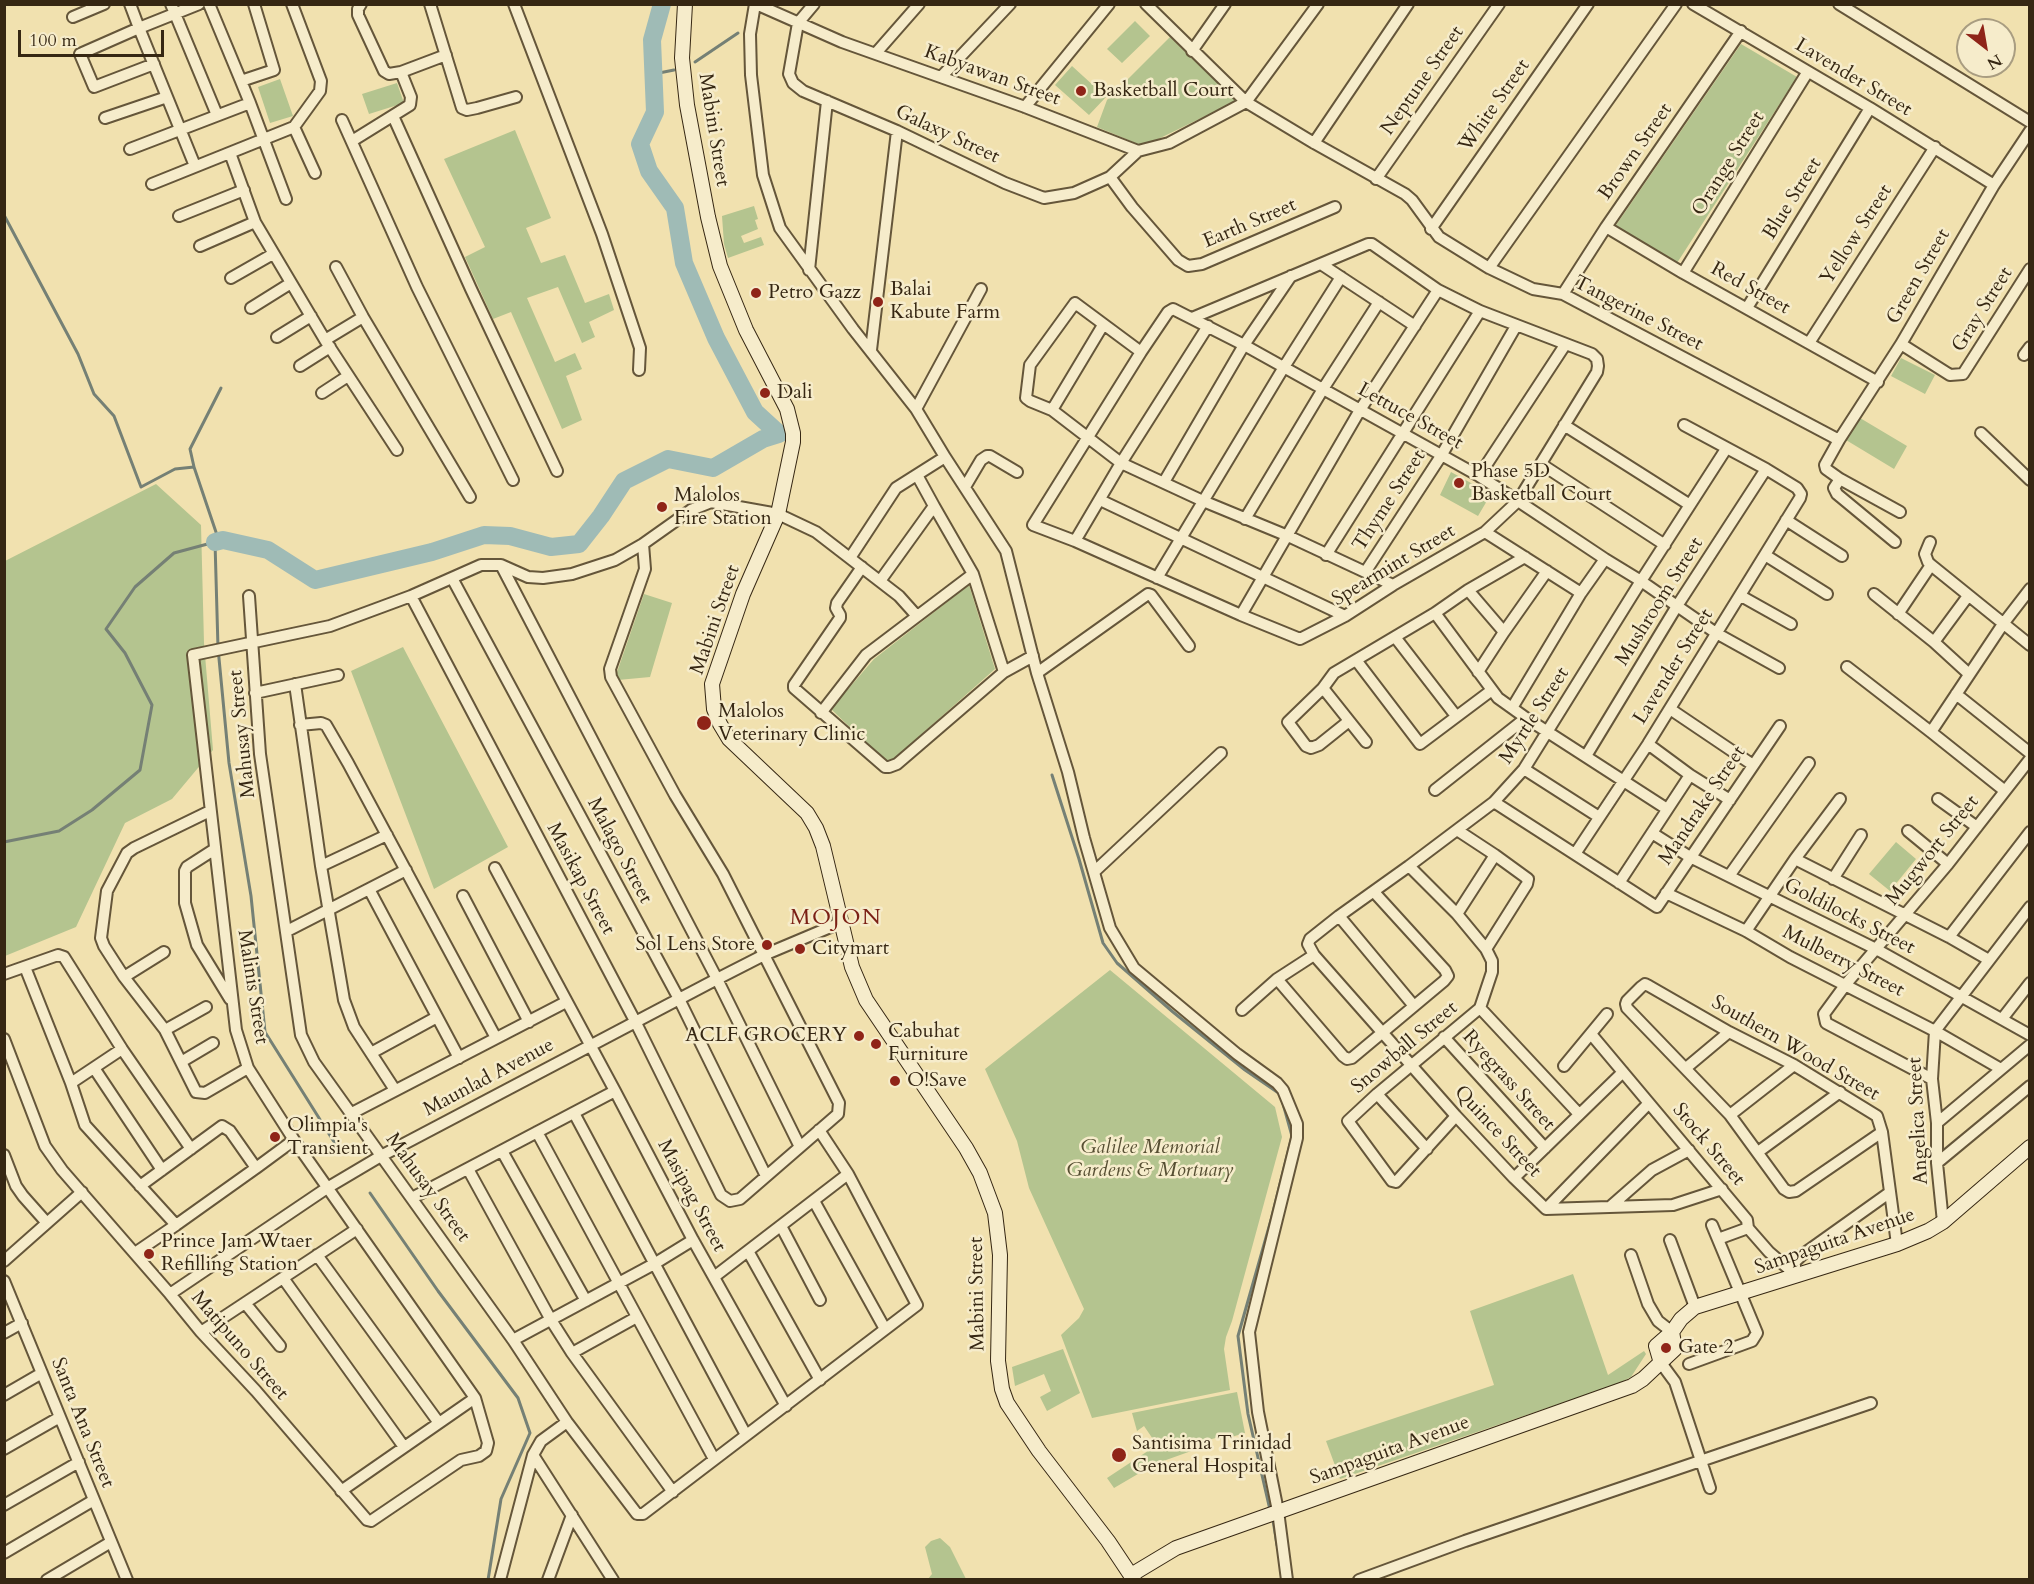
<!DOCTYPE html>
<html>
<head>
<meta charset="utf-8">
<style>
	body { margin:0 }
	#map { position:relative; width:2034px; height:1584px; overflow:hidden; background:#f1e1af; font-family:Cardo,serif }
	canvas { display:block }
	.frame { position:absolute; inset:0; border:6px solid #362713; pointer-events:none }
	.north { position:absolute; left:1956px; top:18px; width:60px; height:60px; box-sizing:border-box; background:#f6eccb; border:2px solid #a99d81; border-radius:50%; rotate:149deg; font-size:16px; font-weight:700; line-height:24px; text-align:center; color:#362713 }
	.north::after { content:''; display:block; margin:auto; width:21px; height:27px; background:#8f2418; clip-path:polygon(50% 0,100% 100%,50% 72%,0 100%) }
	.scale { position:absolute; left:18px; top:30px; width:146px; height:27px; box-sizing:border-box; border:3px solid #362713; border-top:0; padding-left:8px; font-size:18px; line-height:21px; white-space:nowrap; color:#362713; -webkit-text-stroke:4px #f6eccb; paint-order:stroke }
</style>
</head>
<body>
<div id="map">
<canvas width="2034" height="1584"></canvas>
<div class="frame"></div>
<div class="north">N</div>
<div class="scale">100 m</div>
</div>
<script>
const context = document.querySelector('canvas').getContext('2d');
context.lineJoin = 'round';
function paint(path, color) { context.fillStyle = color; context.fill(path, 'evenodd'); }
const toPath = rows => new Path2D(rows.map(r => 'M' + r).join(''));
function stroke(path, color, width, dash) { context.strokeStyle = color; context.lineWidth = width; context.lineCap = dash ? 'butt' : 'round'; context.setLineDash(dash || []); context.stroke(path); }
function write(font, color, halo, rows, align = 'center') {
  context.font = font + ' Cardo,serif'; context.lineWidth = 5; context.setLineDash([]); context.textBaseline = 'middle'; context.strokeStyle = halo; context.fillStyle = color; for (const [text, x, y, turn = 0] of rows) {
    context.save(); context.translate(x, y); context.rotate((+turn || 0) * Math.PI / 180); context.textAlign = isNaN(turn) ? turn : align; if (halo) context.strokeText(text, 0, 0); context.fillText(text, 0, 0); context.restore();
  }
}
paint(toPath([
	[1135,21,1150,36,1122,63,1107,49],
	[1170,37,1236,101,1148,144,1138,144,1097,127,1107,100],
	[1741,44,1797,77,1677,263,1614,228],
	[1072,66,1106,97,1089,115,1055,85],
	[280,79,293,116,270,123,258,87],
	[397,83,404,103,369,114,362,94],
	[515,130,551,218,526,228,541,263,565,255,585,303,609,294,614,310,589,322,595,337,582,343,558,287,527,298,555,362,575,353,582,369,566,376,582,420,562,429,511,312,493,319,465,257,485,247,444,159],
	[754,206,758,219,755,220,758,229,741,236,744,243,761,237,764,245,728,258,724,244,722,216],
	[1901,358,1935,375,1925,394,1891,376],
	[1860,418,1907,446,1894,469,1846,440],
	[1451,472,1491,494,1478,516,1440,495],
	[156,484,201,525,204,643,213,750,172,799,125,823,76,927,5,956,5,561],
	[969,585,995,669,888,764,831,709,874,659],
	[644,594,672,603,650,677,618,680,616,675],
	[403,647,508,847,434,889,351,671],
	[1896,842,1916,859,1890,891,1869,874],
	[1110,970,1275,1107,1282,1137,1232,1321,1226,1337,1224,1349,1230,1390,1092,1418,1061,1335,1079,1318,1084,1309,1029,1188,1017,1141,985,1069],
	[1573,1274,1608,1375,1644,1351,1646,1354,1631,1377,1620,1383,1340,1479,1326,1441,1494,1385,1470,1311],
	[1063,1349,1080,1393,1047,1411,1040,1397,1051,1391,1044,1374,1015,1386,1012,1367],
	[1237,1392,1245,1433,1221,1440,1219,1437,1194,1444,1194,1450,1155,1464,1114,1488,1107,1478,1157,1445,1144,1426,1137,1431,1132,1413],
	[940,1538,950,1547,966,1579,928,1579,932,1574,925,1547,931,1541]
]), '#b4c48f');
stroke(toPath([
	[695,62,738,33],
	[654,74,674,70],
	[4,215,78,354,94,394,114,416,141,487,175,469,194,467,219,541],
	[194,467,190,449,221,388],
	[1052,775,1079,859,1103,943,1117,963,1173,1012,1245,1070,1280,1094],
	[4,842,59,831,92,810,140,770,152,705,125,653,106,629,135,587,174,553,215,542,218,648,229,763,251,896,265,1032,341,1153],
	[370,1193,438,1291,518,1398,530,1433,501,1499,488,1580],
	[1270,1510,1248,1414,1238,1336,1271,1220,1292,1136,1282,1100],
	[1273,1520,1277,1545]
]), '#758075', 3);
stroke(toPath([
	[215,542,223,540,268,550,315,580,432,552,484,535,510,536,551,547,579,544,601,516,624,481,668,459,713,468,763,439,779,434,755,412,716,338,684,263,675,208,649,171,640,144,655,112,652,40,662,4]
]), '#9fbbb6', 18);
const street = toPath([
	[130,4,139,28,80,54,94,87,154,64],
	[171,4,217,115],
	[209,4,241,81,274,70,254,4],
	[361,4,358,9,358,15,384,71,389,74,401,72,446,55],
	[430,4,462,108,467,110,477,108,516,97],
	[514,4,602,234,640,348,639,370],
	[755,4,750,34,751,75,763,175,780,228,853,329,916,409],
	[756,4,842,42,1025,107,1138,151,1169,143,1246,102,1318,4],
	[814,4,798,23,789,74,793,83,803,91,897,131,1005,183,1044,198,1074,193,1110,177,1138,151],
	[1146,4,1246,102,1314,143,1405,194,1412,200,1439,237,1489,268,1533,289,1563,294,1839,440],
	[1693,4,1870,108,1994,185],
	[1839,4,2030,122],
	[73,17,104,4],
	[1192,51,1225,4],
	[876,53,919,4],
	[941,77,1010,4],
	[250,103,286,199],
	[1025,107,1109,4],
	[393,116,471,289,557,471],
	[105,118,167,97],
	[342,120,417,287,513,480],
	[294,127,315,173],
	[352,141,410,105,411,97,401,72],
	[1314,143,1408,4],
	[130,149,250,103,241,81],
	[230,153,255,222,325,340,397,450],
	[195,166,139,28,199,4],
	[1110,177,1132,207,1178,260,1188,266,1202,264,1335,207],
	[1376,179,1499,4],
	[152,184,294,127,320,91,321,81,292,4],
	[179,216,244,190],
	[1606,227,1683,273,1878,382],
	[1431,229,1588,4],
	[200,246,255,222],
	[1321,264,1415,326],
	[336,267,363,317,470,497],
	[1489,268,1676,4],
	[809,270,827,101],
	[1683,273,1807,73],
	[231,278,273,254],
	[1563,294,1606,227,1741,31],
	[251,308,291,283],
	[1747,308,1870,108],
	[1192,318,1368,244,1372,244,1438,290,1480,311,1592,354,1597,359,1598,366,1597,372,1518,501,1485,532,1393,585,1345,616,1300,639,1241,615,1075,541,1033,525,1141,352,1168,312,1173,309,1244,345,1479,476,1518,501,1605,559,1641,581,1716,633,1779,668],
	[277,337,311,316],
	[325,340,363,317],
	[1809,343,1935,147],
	[1901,344,1950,375,1963,374,2030,269],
	[871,350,897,131],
	[1141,352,1075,303,1030,365,1026,398,1030,401,1052,410,1121,463,1203,501,1288,536,1393,585],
	[2024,355,2030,347],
	[300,366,330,347],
	[322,393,348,376],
	[1052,410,1103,325],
	[1564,425,1690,505],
	[1981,433,2030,480],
	[945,457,1006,551,1037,673,1068,772,1084,838,1110,928,1134,968,1237,1054,1277,1083,1283,1090,1297,1124,1297,1138,1249,1332,1258,1412,1278,1511,1287,1580],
	[1541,464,1665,545],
	[917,475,934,506],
	[1479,476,1565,345],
	[1840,479,1834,488,1837,494,1895,542],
	[1164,482,1244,345,1291,276],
	[965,487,981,460,987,456,990,456,1017,472],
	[1100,500,1345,616],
	[1900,512,1840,479,1826,469,1825,465,1839,440,1901,344,1994,185,2030,131],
	[1245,519,1323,389,1379,302],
	[1786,520,1842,556],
	[1485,532,1581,593],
	[1075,541,1121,463,1208,326],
	[1930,542,1925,554,1928,562,1931,565],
	[643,544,645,569,610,669,611,677,675,795,723,874,839,1103,838,1114,800,1147],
	[1326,555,1480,311],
	[1765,555,1827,594],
	[850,558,896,488,945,457,916,409,981,289],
	[862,567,837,603,836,608,840,615,840,618,794,685,794,688,885,767,889,767,897,764,1004,672,973,574,934,506,880,581],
	[1366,571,1441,456,1516,326],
	[452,578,679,999,766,1176],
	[1157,578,1284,367,1341,277],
	[1468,590,1504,632],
	[1874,594,1934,642,1969,674],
	[249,596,260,754,301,1035,314,1062,513,1340,567,1422,637,1514,643,1514,917,1305,848,1174,819,1130],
	[411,596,635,1021,721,1195,730,1201,740,1199,800,1147,717,979,501,565],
	[1741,596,1791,624],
	[1435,613,1498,698,1526,718,1667,809],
	[1898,614,1931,565,2030,645],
	[1241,615,1360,410,1438,290],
	[1395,637,1456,716],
	[1934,642,1968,596],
	[1356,660,1420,744,1492,690],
	[1847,667,1931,732,2005,791],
	[1004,672,1033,656],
	[1478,672,1504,632,1547,571],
	[1037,673,1148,594,1151,595,1189,646],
	[295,684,321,866,344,1000,354,1027,395,1090],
	[1323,688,1366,742],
	[255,693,338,675],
	[1956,694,2030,753],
	[1512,708,1581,593,1605,559],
	[1670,709,1753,765],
	[821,713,866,655,973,574],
	[1349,721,1319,745,1311,748,1306,746,1288,722,1323,688,1334,673,1435,613,1468,590,1525,557],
	[300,725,321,723,326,725,348,763,496,1038],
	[1931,732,2003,624,2030,589],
	[1648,744,1690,775,1730,800],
	[1586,756,1677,606,1766,469],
	[1524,769,1599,817],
	[1435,790,1526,718],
	[1938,799,1977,827],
	[1494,802,1657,907,1780,726],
	[210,811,134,848,127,853,107,891,101,938,104,946,124,977,165,1030,196,1092,205,1093,248,1068],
	[1457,830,1495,855,1528,879,1527,884,1486,949],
	[1908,831,1948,864],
	[1652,833,1690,857,1876,949,2030,1035],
	[215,849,187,867,185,871,185,903,197,945,230,999],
	[1575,854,1648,744,1800,498,1801,494,1797,488,1766,469,1684,425],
	[1795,859,1949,937,1989,960],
	[321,866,387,835],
	[1409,866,1457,914,1486,949,1492,961,1492,972,1480,1008,1377,1094,1348,1121,1392,1181,1396,1182,1456,1116],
	[495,868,615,1091,693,1240,786,1406],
	[1094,872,1221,753],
	[1729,876,1809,763],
	[1833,879,1861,835],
	[1619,883,1690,775],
	[369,889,459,1058],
	[1666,893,1746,931,1790,957,1935,1031,2001,1069],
	[463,896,529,1022],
	[1457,914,1495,855],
	[1339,916,1414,1006],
	[287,931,406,870],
	[1746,931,1795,859,1840,799],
	[1949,937,2030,832],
	[25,967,71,1083,85,1125,176,1225,256,1168],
	[4,974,58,955,64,957,122,1049,191,1149],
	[124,977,164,952],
	[1277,979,1343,1056,1347,1059,1352,1058,1444,981,1448,976,1445,970,1374,892],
	[1480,1008,1579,1114],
	[1242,1010,1277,979,1314,955],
	[2002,1019,2030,983],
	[165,1030,206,1007],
	[1591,1034,1742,1214,1747,1220,1748,1228,1769,1252,1797,1276],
	[1444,1037,1545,1148],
	[4,1039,45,1146,62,1170,170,1294,201,1332,256,1391,367,1520,371,1521,461,1460,479,1456,486,1451,488,1443,475,1398,294,1140,248,1068,236,1030,193,655,330,626,411,596,481,565,501,565,528,577,543,578,572,574,615,560,643,544,691,510,711,502,778,514,816,532,899,596,916,615],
	[371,1053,437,1017],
	[181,1062,213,1043],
	[1564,1066,1607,1014],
	[94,1068,162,1170],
	[1686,1068,1729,1032],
	[1932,1079,1826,1023,1824,1014,1846,984,1948,864,2030,759],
	[71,1083,122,1049],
	[1377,1094,1427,1149],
	[352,1113,566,1002],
	[574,1113,746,1435],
	[1730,1115,1794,1065],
	[1937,1123,2030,1045],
	[537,1132,714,1459],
	[1882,1132,1796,1191,1789,1192,1784,1189,1730,1115,1627,1008,1626,1004,1627,1001,1641,987,1645,984,1649,986,1729,1032,1794,1065,1877,1116,1882,1132,1897,1244],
	[502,1151,586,1301],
	[1758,1152,1840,1092],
	[4,1155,16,1186,23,1196,47,1223],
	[1937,1163,2030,1086],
	[468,1169,551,1320,572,1353,673,1492],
	[1514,1178,1623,1072],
	[140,1186,222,1126,230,1131,256,1168,294,1140],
	[1722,1189,1673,1205,1546,1209,1514,1178,1456,1116,1314,955,1308,944,1310,939,1339,916,1409,866,1494,802,1524,769,1641,581,1726,449],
	[412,1198,615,1091],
	[814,1201,885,1329],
	[1611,1206,1652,1170,1689,1150],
	[1546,1209,1649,1103],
	[1943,1222,1937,1163,1937,1123,1932,1079,1935,1031,2030,907],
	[781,1226,820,1300],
	[1718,1239,1748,1228],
	[1670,1240,1695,1307],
	[748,1251,820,1380],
	[135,1253,176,1225],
	[317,1255,439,1423],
	[1631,1255,1648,1304,1658,1321,1672,1332],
	[4,1261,82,1192],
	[1788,1268,1802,1255,1889,1193],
	[714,1277,848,1174],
	[283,1278,404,1447],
	[4,1281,127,1580],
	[170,1294,327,1188,381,1156,717,979,764,955,840,923],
	[245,1303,280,1346],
	[201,1332,357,1229],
	[4,1333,22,1323],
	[513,1340,654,1264,693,1240],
	[572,1353,637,1317],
	[1661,1363,1675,1382,1710,1488],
	[1689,1364,1752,1341,1757,1333,1712,1225],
	[4,1395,42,1373],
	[4,1449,60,1417],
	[533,1455,613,1580],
	[341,1491,475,1398],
	[4,1505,79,1462],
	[4,1553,94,1500],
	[47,1580,111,1542],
	[500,1580,533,1455,541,1441,567,1422],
	[548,1580,572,1515],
	[1359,1580,1465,1541,1871,1403]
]);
const secondary = toPath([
	[685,4,682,58,687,105,708,217,720,266,746,330,787,409,793,433,793,442,778,514,743,594,712,684,714,709,720,724,729,739,807,813,816,828,823,846,852,967,866,1000,966,1148,980,1173,995,1213,1000,1255,998,1361,1002,1389,1007,1403,1039,1451,1108,1541,1134,1580],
	[1661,1363,1656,1346,1672,1332,1681,1319,1695,1307,1897,1244,1928,1231,1943,1222,2030,1147],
	[1131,1575,1176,1548,1632,1386,1643,1379,1675,1349,1672,1332]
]);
stroke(street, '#65563a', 14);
stroke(secondary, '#362713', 16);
stroke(street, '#f6eccb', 10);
stroke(secondary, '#f6eccb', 14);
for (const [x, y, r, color] of [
	[1081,91,6,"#8f2418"],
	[756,293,6,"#8f2418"],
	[878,302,6,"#8f2418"],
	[765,393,6,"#8f2418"],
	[1459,483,6,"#8f2418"],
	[662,507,6,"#8f2418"],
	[704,723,8,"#8f2418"],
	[767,945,6,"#8f2418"],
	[800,949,6,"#8f2418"],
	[859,1036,6,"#8f2418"],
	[876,1044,6,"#8f2418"],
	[895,1081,6,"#8f2418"],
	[275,1137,6,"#8f2418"],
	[149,1254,6,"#8f2418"],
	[1666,1348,6,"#8f2418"],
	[1119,1455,8,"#8f2418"]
]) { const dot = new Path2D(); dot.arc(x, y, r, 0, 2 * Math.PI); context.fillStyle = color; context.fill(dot); stroke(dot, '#f6eccb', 2); }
write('20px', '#362713', '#f6eccb', [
	["Kabyawan Street",992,76,20],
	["Lavender Street",1853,78,31],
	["Neptune Street",1423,81,-55],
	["White Street",1495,106,-55],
	["Mabini Street",713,130,81],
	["Galaxy Street",947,135,25],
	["Brown Street",1636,152,-55],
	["Orange Street",1729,164,-58],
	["Blue Street",1793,199,-58],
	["Earth Street",1250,224,-23],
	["Yellow Street",1857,235,-57],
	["Green Street",1919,277,-60],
	["Red Street",1750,289,29],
	["Gray Street",1983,310,-58],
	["Tangerine Street",1638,314,27],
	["Lettuce Street",1410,417,29],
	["Thyme Street",1390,501,-57],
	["Spearmint Street",1394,566,-31],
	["Mushroom Street",1660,602,-58],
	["Mabini Street",716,620,-71],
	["Lavender Street",1674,667,-58],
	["Myrtle Street",1535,716,-57],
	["Mahusay Street",243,734,-96],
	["Mandrake Street",1703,806,-56],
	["Malago Street",619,851,62],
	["Mugwort Street",1933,851,-51],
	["Masikap Street",580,879,62],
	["Goldilocks Street",1849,917,27],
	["Mulberry Street",1843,962,27],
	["Malinis Street",252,987,81],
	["Snowball Street",1405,1048,-40],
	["Southern Wood Street",1795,1049,30],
	["Maunlad Avenue",489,1078,-28],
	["Ryegrass Street",1508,1081,48],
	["Angelica Street",1919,1121,-93],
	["Quince Street",1497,1132,47],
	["Stock Street",1708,1145,50],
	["Mahusay Street",427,1188,54],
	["Masipag Street",691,1196,62],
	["Sampaguita Avenue",1835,1242,-19],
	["Mabini Street",978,1294,-91],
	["Matipuno Street",239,1346,49],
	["Santa Ana Street",82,1423,68],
	["Sampaguita Avenue",1390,1451,-20]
]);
write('20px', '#362713', '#f6eccb', [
	["Basketball Court",1093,91],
	["Balai",890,290],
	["Kabute Farm",890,313],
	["Petro Gazz",768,293],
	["Dali",777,393],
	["Phase 5D",1471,472],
	["Basketball Court",1471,495],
	["Malolos",674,496],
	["Fire Station",674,519],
	["Malolos",718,712],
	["Veterinary Clinic",718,735],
	["Sol Lens Store",755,945,"right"],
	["Citymart",812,949],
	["Cabuhat",888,1032],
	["Furniture",888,1055],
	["ACLF GROCERY",847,1036,"right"],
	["O!Save",907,1081],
	["Olimpia's",287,1126],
	["Transient",287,1149],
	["Prince Jam Wtaer",161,1242],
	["Refilling Station",161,1265],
	["Gate 2",1678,1348],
	["Santisima Trinidad",1132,1444],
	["General Hospital",1132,1467]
], 'left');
write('italic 20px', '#564e32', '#f6eccb', [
	["Galilee Memorial",1150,1148],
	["Gardens & Mortuary",1150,1171]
]);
context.letterSpacing = '1.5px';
write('22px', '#7a1f14', '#f6eccb', [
	["MOJON",836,919]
]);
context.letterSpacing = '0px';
</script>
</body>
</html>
